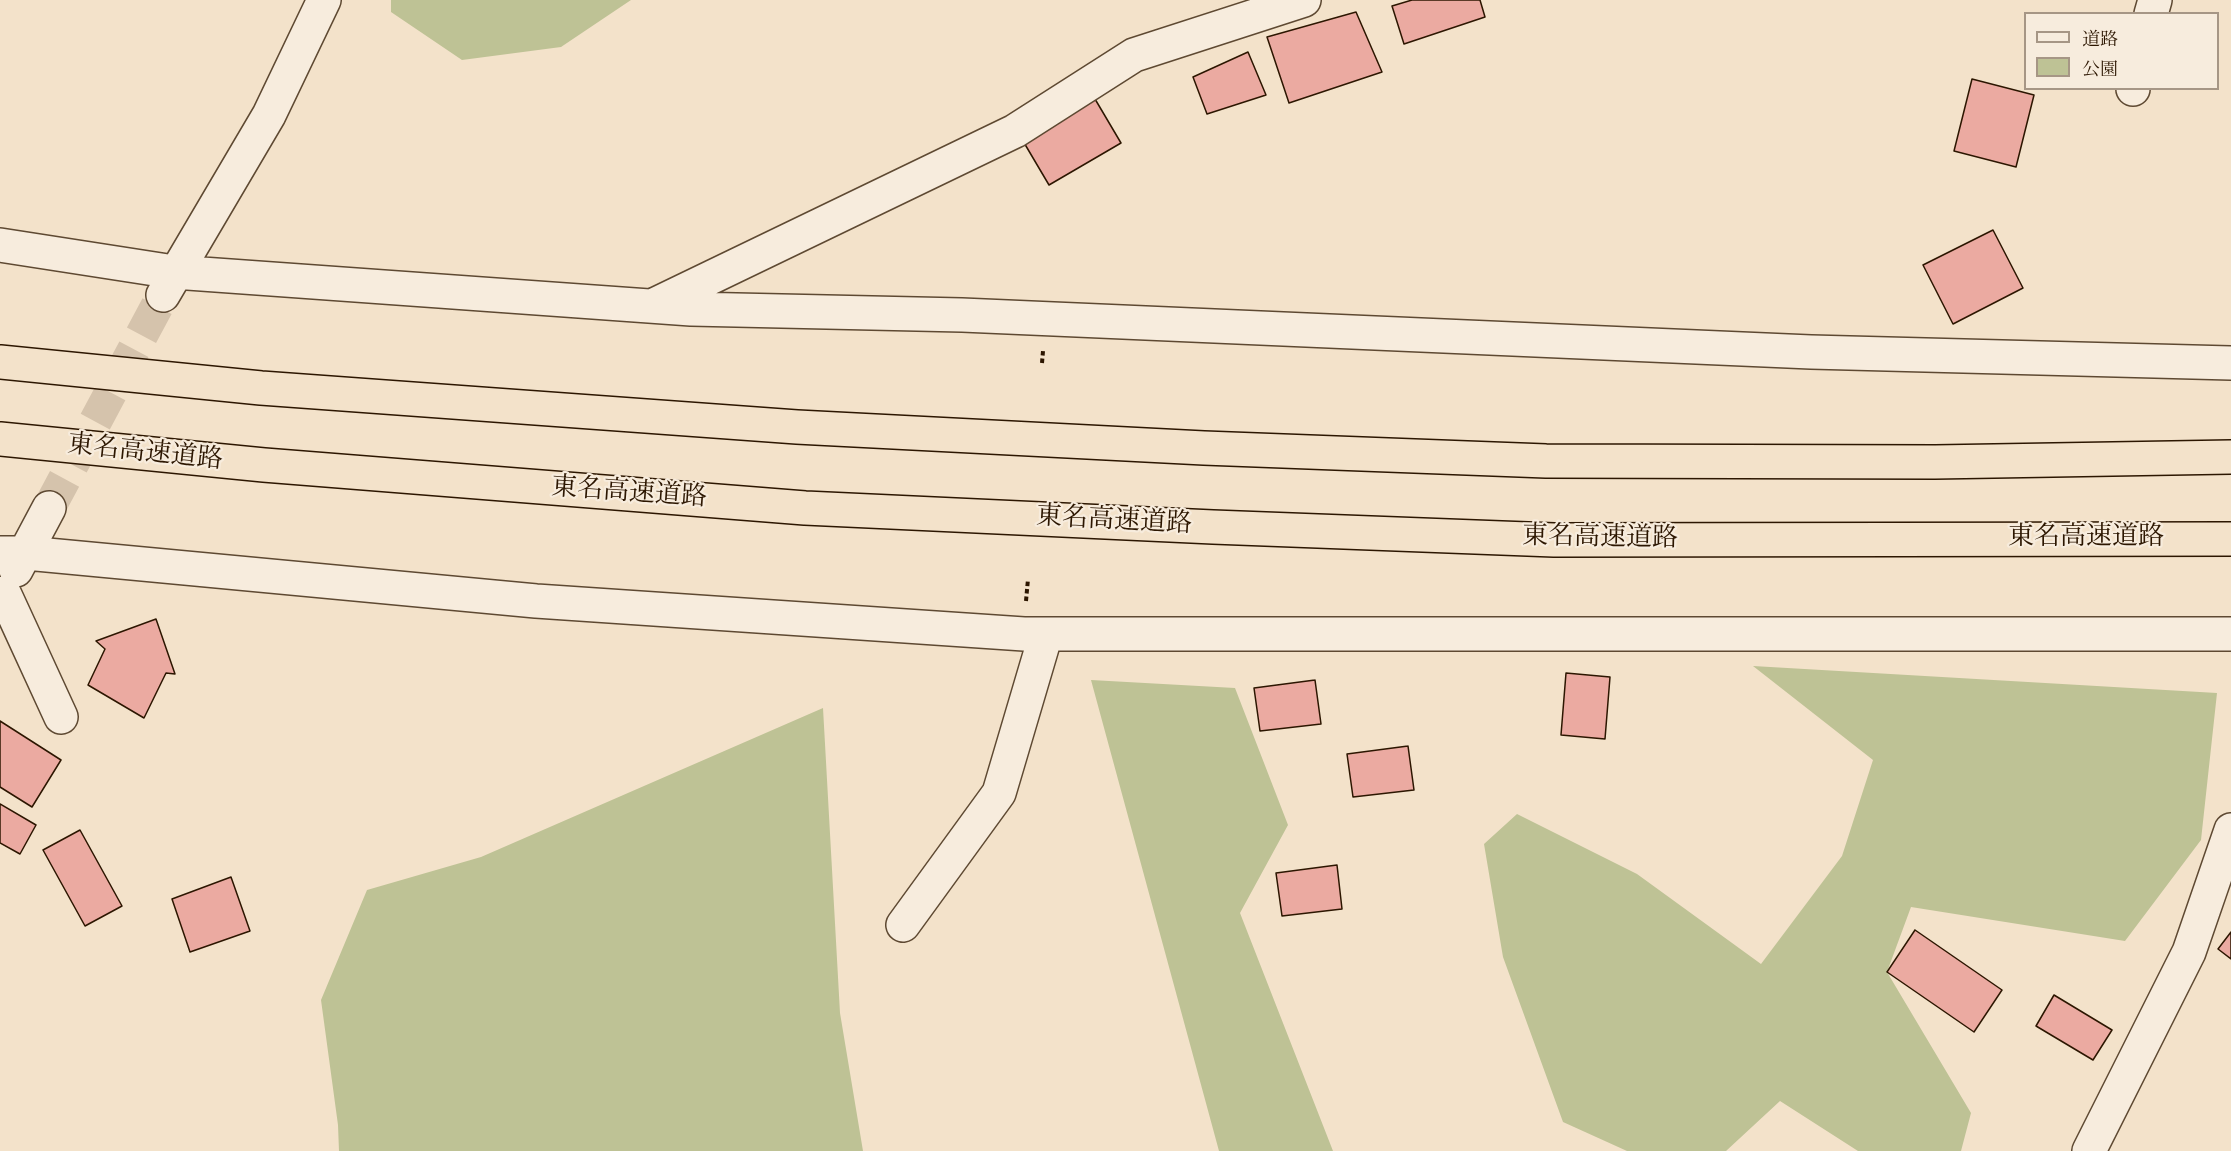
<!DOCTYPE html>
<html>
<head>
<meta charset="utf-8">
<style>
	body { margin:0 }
	#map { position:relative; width:2231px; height:1151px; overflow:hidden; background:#f3e2ca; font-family:"IM FELL DW Pica","Noto Serif JP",serif }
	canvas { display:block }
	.legend { position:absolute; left:2024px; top:12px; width:195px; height:78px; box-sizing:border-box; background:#f7ecdd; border:2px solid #a69685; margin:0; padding:8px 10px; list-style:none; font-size:18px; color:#2c1600 }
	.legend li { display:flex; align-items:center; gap:12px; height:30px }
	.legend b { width:30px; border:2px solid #a69685 }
</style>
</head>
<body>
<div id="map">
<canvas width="2231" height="1151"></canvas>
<ul class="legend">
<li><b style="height:8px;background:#f7ecdd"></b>道路</li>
<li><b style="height:16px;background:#bec295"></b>公園</li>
</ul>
</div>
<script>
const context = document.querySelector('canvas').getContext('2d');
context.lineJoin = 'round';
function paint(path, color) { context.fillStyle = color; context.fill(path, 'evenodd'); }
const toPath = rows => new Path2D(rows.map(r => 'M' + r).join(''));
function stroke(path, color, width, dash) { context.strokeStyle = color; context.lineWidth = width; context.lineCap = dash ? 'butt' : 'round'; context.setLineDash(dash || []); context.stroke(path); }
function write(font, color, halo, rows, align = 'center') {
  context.font = font + ' "IM FELL DW Pica","Noto Serif JP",serif'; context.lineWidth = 4.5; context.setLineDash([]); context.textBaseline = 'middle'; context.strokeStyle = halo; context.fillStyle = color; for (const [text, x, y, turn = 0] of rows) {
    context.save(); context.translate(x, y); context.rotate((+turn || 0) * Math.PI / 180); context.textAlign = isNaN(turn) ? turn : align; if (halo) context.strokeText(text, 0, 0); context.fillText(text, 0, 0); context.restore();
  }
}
paint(toPath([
	[391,0,631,0,561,47,462,60,391,12],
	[1753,666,2217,693,2201,840,2125,941,1911,907,1887,972,1971,1113,1961,1151,1858,1151,1780,1101,1726,1151,1627,1151,1563,1122,1503,957,1484,844,1517,814,1637,874,1761,964,1842,856,1873,760],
	[1091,680,1235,688,1288,825,1240,913,1333,1151,1219,1151],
	[823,708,840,1013,863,1151,339,1151,338,1125,321,1000,367,890,481,857]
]), '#bec295');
const building = toPath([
	[1412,0,1480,0,1485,17,1404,44,1392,6,1412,0],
	[1356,12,1382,72,1289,103,1267,37,1356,12],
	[1248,52,1266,95,1207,114,1193,77,1248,52],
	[1972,79,2034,95,2016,167,1954,151,1972,79],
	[1095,99,1121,143,1049,185,1023,141,1095,99],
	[1993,230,2023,288,1953,324,1923,265,1993,230],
	[156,619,175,674,166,673,144,718,88,685,105,649,96,641,156,619],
	[1566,673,1610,677,1605,739,1561,735,1566,673],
	[1315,680,1321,724,1260,731,1254,688,1315,680],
	[0,721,61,760,32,807,0,787,0,721],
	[1408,746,1414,790,1353,797,1347,754,1408,746],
	[0,804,36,825,20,854,0,843,0,804],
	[80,830,122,906,85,926,43,850,80,830],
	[1337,865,1342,909,1282,916,1276,873,1337,865],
	[231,877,250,931,190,952,172,899,231,877],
	[1915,930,2002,990,1974,1032,1887,972,1915,930],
	[2231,932,2231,959,2218,949,2231,932],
	[2054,995,2112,1030,2093,1060,2036,1026,2054,995]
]);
paint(building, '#ebaaa1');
stroke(building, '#2c1600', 1.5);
stroke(toPath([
	[49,508,163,295]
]), '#d5c3ac', 33, [33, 16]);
const minor = toPath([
	[2151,14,2155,0],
	[2133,89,2133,88],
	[0,245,174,272,691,309,962,315,1811,352,2231,363],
	[163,295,269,115,324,0],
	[654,305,1015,131,1134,55,1304,0],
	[0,553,26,553,536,601,1024,634,2231,634],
	[16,570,49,508],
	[4,593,61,717],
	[903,925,999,793,1046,634],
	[2089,1151,2189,952,2231,830]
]);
const highway = toPath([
	[0,362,261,388,797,427,1204,448,1546,461,1935,462,2231,457],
	[0,439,264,465,805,508,1213,527,1554,540,2231,539]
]);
stroke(minor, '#5e4932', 36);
stroke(highway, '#2c1600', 36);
stroke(toPath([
	[1042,363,1043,351],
	[1026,601,1028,579]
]), '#2c1600', 4, [4.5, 3]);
stroke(minor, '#f7ecdd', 33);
stroke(highway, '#f3e2ca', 33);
write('26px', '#2c1600', '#f7ecdd', [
	["東名高速道路",145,454,6],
	["東名高速道路",629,494,4],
	["東名高速道路",1114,522,3],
	["東名高速道路",1600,539,1],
	["東名高速道路",2086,539]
]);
</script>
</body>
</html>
